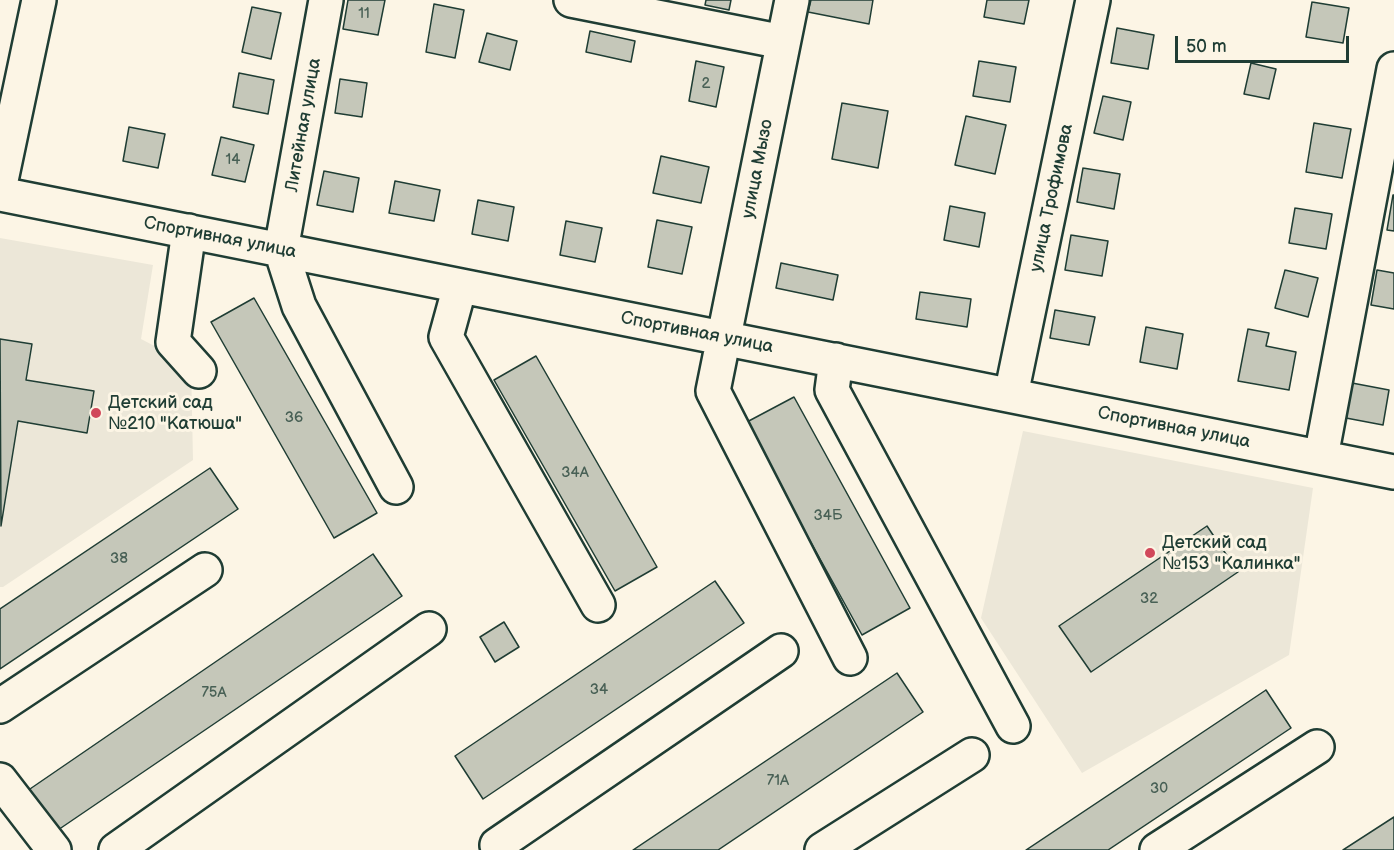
<!DOCTYPE html>
<html>
<head>
<meta charset="utf-8">
<style>
	body { margin:0 }
	#map { position:relative; width:1394px; height:850px; overflow:hidden; background:#fcf5e5; font-family:"Balsamiq Sans",sans-serif }
	canvas { display:block }
	.scale { position:absolute; left:1175px; top:36px; width:174px; height:27px; box-sizing:border-box; border:3px solid #1f3d34; border-top:0; padding-left:8px; font-size:18px; line-height:21px; white-space:nowrap; color:#1f3d34; -webkit-text-stroke:4px #fcf5e5; paint-order:stroke }
</style>
</head>
<body>
<div id="map">
<canvas width="1394" height="850"></canvas>
<div class="scale">50 m</div>
</div>
<script>
const context = document.querySelector('canvas').getContext('2d');
context.lineJoin = 'round';
function paint(path, color) { context.fillStyle = color; context.fill(path, 'evenodd'); }
const toPath = rows => new Path2D(rows.map(r => 'M' + r).join(''));
function stroke(path, color, width, dash) { context.strokeStyle = color; context.lineWidth = width; context.lineCap = dash ? 'butt' : 'round'; context.setLineDash(dash || []); context.stroke(path); }
function write(font, color, halo, rows, align = 'center') {
  context.font = font + ' "Balsamiq Sans",sans-serif'; context.lineWidth = 6; context.setLineDash([]); context.textBaseline = 'middle'; context.strokeStyle = halo; context.fillStyle = color; for (const [text, x, y, turn = 0] of rows) {
    context.save(); context.translate(x, y); context.rotate((+turn || 0) * Math.PI / 180); context.textAlign = isNaN(turn) ? turn : align; if (halo) context.strokeText(text, 0, 0); context.fillText(text, 0, 0); context.restore();
  }
}
paint(toPath([
	[0,238,153,265,141,339,191,365,193,460,3,587,0,587],
	[1023,431,1313,488,1289,655,1082,773,981,618]
]), '#ece7d8');
const building = toPath([
	[348,0,385,0,378,35,343,29,348,0],
	[706,0,731,0,729,10,705,5,706,0],
	[811,0,873,0,869,24,808,12,811,0],
	[987,0,1029,0,1024,24,984,17,987,0],
	[1312,2,1349,8,1343,43,1306,37,1312,2],
	[434,4,464,10,455,58,426,52,434,4],
	[252,7,281,13,271,59,242,52,252,7],
	[1117,28,1154,35,1148,69,1111,63,1117,28],
	[590,31,635,41,631,62,586,52,590,31],
	[487,33,517,41,510,70,479,62,487,33],
	[696,61,724,67,716,107,689,101,696,61],
	[979,61,1016,67,1010,102,973,96,979,61],
	[1251,63,1276,69,1269,99,1244,94,1251,63],
	[239,73,274,80,268,114,233,107,239,73],
	[340,79,367,83,362,117,335,113,340,79],
	[1103,96,1131,102,1123,140,1094,133,1103,96],
	[842,103,888,111,878,168,832,159,842,103],
	[966,116,1006,125,995,174,955,165,966,116],
	[1314,123,1351,129,1342,178,1306,172,1314,123],
	[129,127,165,134,158,168,123,161,129,127],
	[221,137,254,145,245,182,212,175,221,137],
	[661,156,709,167,701,203,653,193,661,156],
	[1083,168,1120,174,1114,209,1077,202,1083,168],
	[324,171,359,178,353,212,317,205,324,171],
	[395,181,440,190,434,221,389,213,395,181],
	[1393,195,1394,195,1394,231,1387,230,1393,195],
	[478,200,514,207,508,241,472,234,478,200],
	[950,206,985,213,979,247,944,240,950,206],
	[1295,208,1332,214,1326,249,1289,243,1295,208],
	[657,220,692,227,682,274,648,267,657,220],
	[566,221,602,228,595,262,560,255,566,221],
	[1071,235,1108,241,1102,276,1065,270,1071,235],
	[781,263,838,275,833,300,776,288,781,263],
	[1285,270,1318,278,1308,317,1275,308,1285,270],
	[1377,270,1394,273,1394,309,1371,305,1377,270],
	[920,292,971,299,967,327,916,319,920,292],
	[254,298,377,513,334,538,211,322,254,298],
	[1055,310,1095,317,1089,345,1050,338,1055,310],
	[1146,327,1183,334,1177,369,1140,362,1146,327],
	[1248,329,1269,333,1266,346,1296,352,1289,390,1238,381,1248,329],
	[0,339,32,344,26,380,94,391,87,433,18,421,1,526,0,339],
	[536,356,657,567,615,591,494,380,536,356],
	[1352,383,1389,390,1383,425,1346,418,1352,383],
	[794,397,910,608,862,635,745,423,794,397],
	[210,468,238,509,0,669,0,609,210,468],
	[1207,526,1238,572,1091,672,1059,626,1207,526],
	[373,554,402,596,55,832,27,791,373,554],
	[715,581,744,623,483,799,455,756,715,581],
	[504,622,519,647,495,662,480,637,504,622],
	[897,673,923,712,718,850,633,850,897,673],
	[1266,690,1291,728,1108,850,1026,850,1266,690],
	[1394,817,1394,850,1343,850,1394,817]
]);
paint(building, '#c5c7b9');
stroke(building, '#1f3d34', 1.5);
const minor = toPath([
	[326,0,281,250,299,306,396,487],
	[571,0,783,42],
	[792,0,713,391,850,658],
	[0,185,39,0],
	[0,194,1394,472],
	[189,231,173,342,199,371],
	[460,286,446,337,598,605],
	[836,360,832,390,1013,726],
	[1011,395,1093,0],
	[1321,457,1394,69],
	[0,706,205,570],
	[0,780,54,850],
	[116,850,429,629],
	[500,850,497,845,781,651],
	[822,850,972,755],
	[1157,850,1317,747]
]);
stroke(minor, '#1f3d34', 38);
stroke(minor, '#fcf5e5', 33);
for (const [x, y, r, color] of [
	[96,413,6,"#d1495b"],
	[1150,553,6,"#d1495b"]
]) { const dot = new Path2D(); dot.arc(x, y, r, 0, 2 * Math.PI); context.fillStyle = color; context.fill(dot); stroke(dot, '#fcf5e5', 2); }
write('15px', '#486055', null, [
	["11",364,14],
	["2",706,84],
	["14",233,160],
	["36",294,418],
	["34А",575,473],
	["34Б",828,516],
	["38",119,559],
	["32",1149,599],
	["34",599,690],
	["75А",214,693],
	["71А",778,781],
	["30",1159,789]
]);
write('18px', '#1f3d34', '#fcf5e5', [
	["Литейная улица",304,125,-80],
	["улица Мызо",758,169,-79],
	["улица Трофимова",1052,198,-78],
	["Спортивная улица",220,238,11],
	["Спортивная улица",697,333,11],
	["Спортивная улица",1174,428,11]
]);
write('18px', '#1f3d34', '#fcf5e5', [
	["Детский сад",108,403],
	["№210 \"Катюша\"",108,424],
	["Детский сад",1162,543],
	["№153 \"Калинка\"",1162,564]
], 'left');
</script>
</body>
</html>
